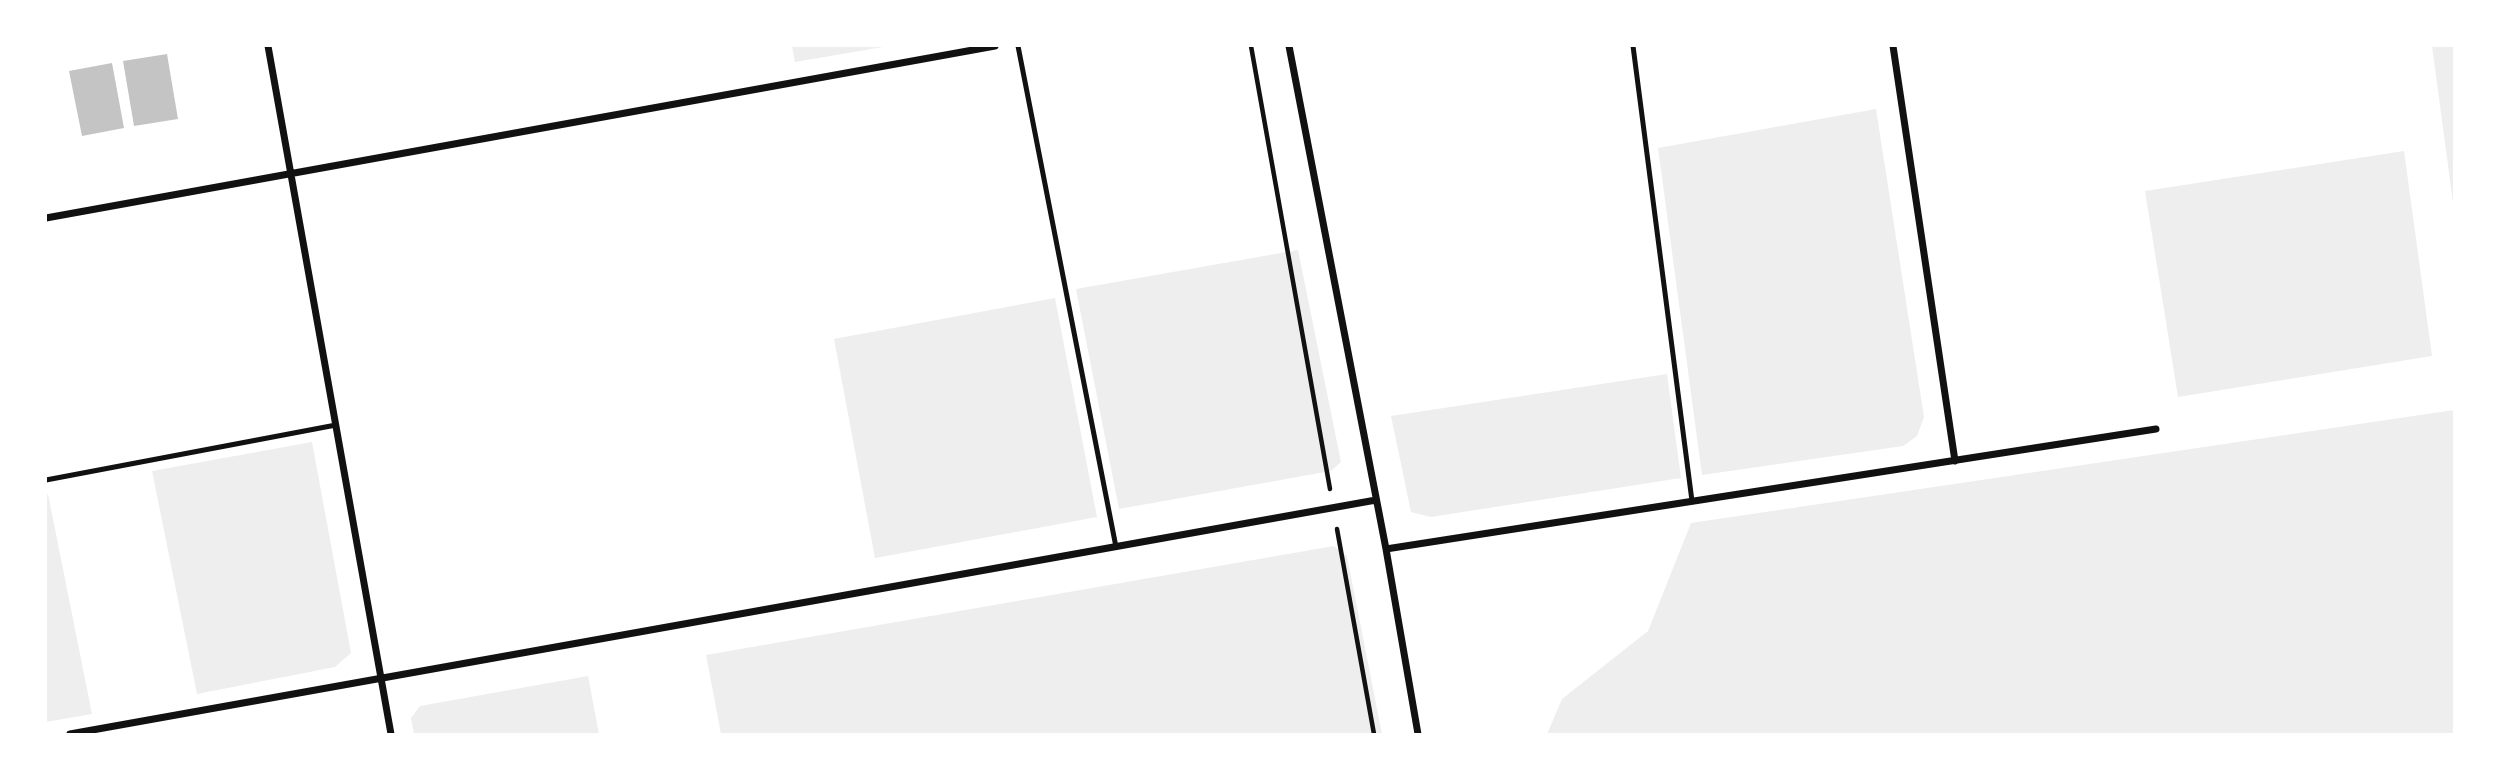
<!DOCTYPE html>
<html>
<head>
<meta charset="utf-8">
<style>
	body { margin:0 }
	#map { position:relative; width:2500px; height:780px; overflow:hidden; background:#fff; font-family:"Fira Sans Condensed",sans-serif }
	canvas { display:block }
	.frame { position:absolute; inset:0; border:47px solid #fff; pointer-events:none }
</style>
</head>
<body>
<div id="map">
<canvas width="2500" height="780"></canvas>
<div class="frame"></div>
</div>
<script>
const context = document.querySelector('canvas').getContext('2d');
context.lineJoin = 'round';
function paint(path, color) { context.fillStyle = color; context.fill(path, 'evenodd'); }
const toPath = rows => new Path2D(rows.map(r => 'M' + r).join(''));
function stroke(path, color, width, dash) { context.strokeStyle = color; context.lineWidth = width; context.lineCap = dash ? 'butt' : 'round'; context.setLineDash(dash || []); context.stroke(path); }
paint(toPath([
	[792,46,889,46,795,62],
	[2432,46,2454,46,2454,210],
	[1876,109,1924,417,1917,436,1903,446,1702,475,1658,148],
	[2404,151,2432,356,2178,397,2145,191],
	[1298,250,1341,462,1331,471,1119,509,1076,289],
	[1055,298,1097,517,875,558,834,339],
	[1667,374,1681,478,1431,517,1411,512,1391,416],
	[2454,410,2454,734,1547,734,1562,699,1648,631,1691,523],
	[312,442,351,653,335,667,197,694,152,471],
	[48,494,92,714,46,722,46,495],
	[1334,546,1347,556,1382,734,721,734,706,655],
	[588,676,599,734,414,734,411,718,420,706]
]), '#eee');
paint(toPath([
	[167,54,178,119,134,126,123,61],
	[112,63,124,128,82,136,69,71]
]), '#c4c4c4');
stroke(toPath([
	[1251,46,1330,489],
	[1337,529,1374,734]
]), '#111', 4.5);
stroke(toPath([
	[1018,46,1116,547],
	[1633,46,1692,501],
	[46,480,336,425]
]), '#111', 5);
stroke(toPath([
	[268,46,391,734],
	[1289,46,1386,549,1418,734],
	[1893,46,1955,461],
	[46,218,995,46],
	[1386,549,2156,429],
	[70,734,1376,500]
]), '#111', 7);
</script>
</body>
</html>
